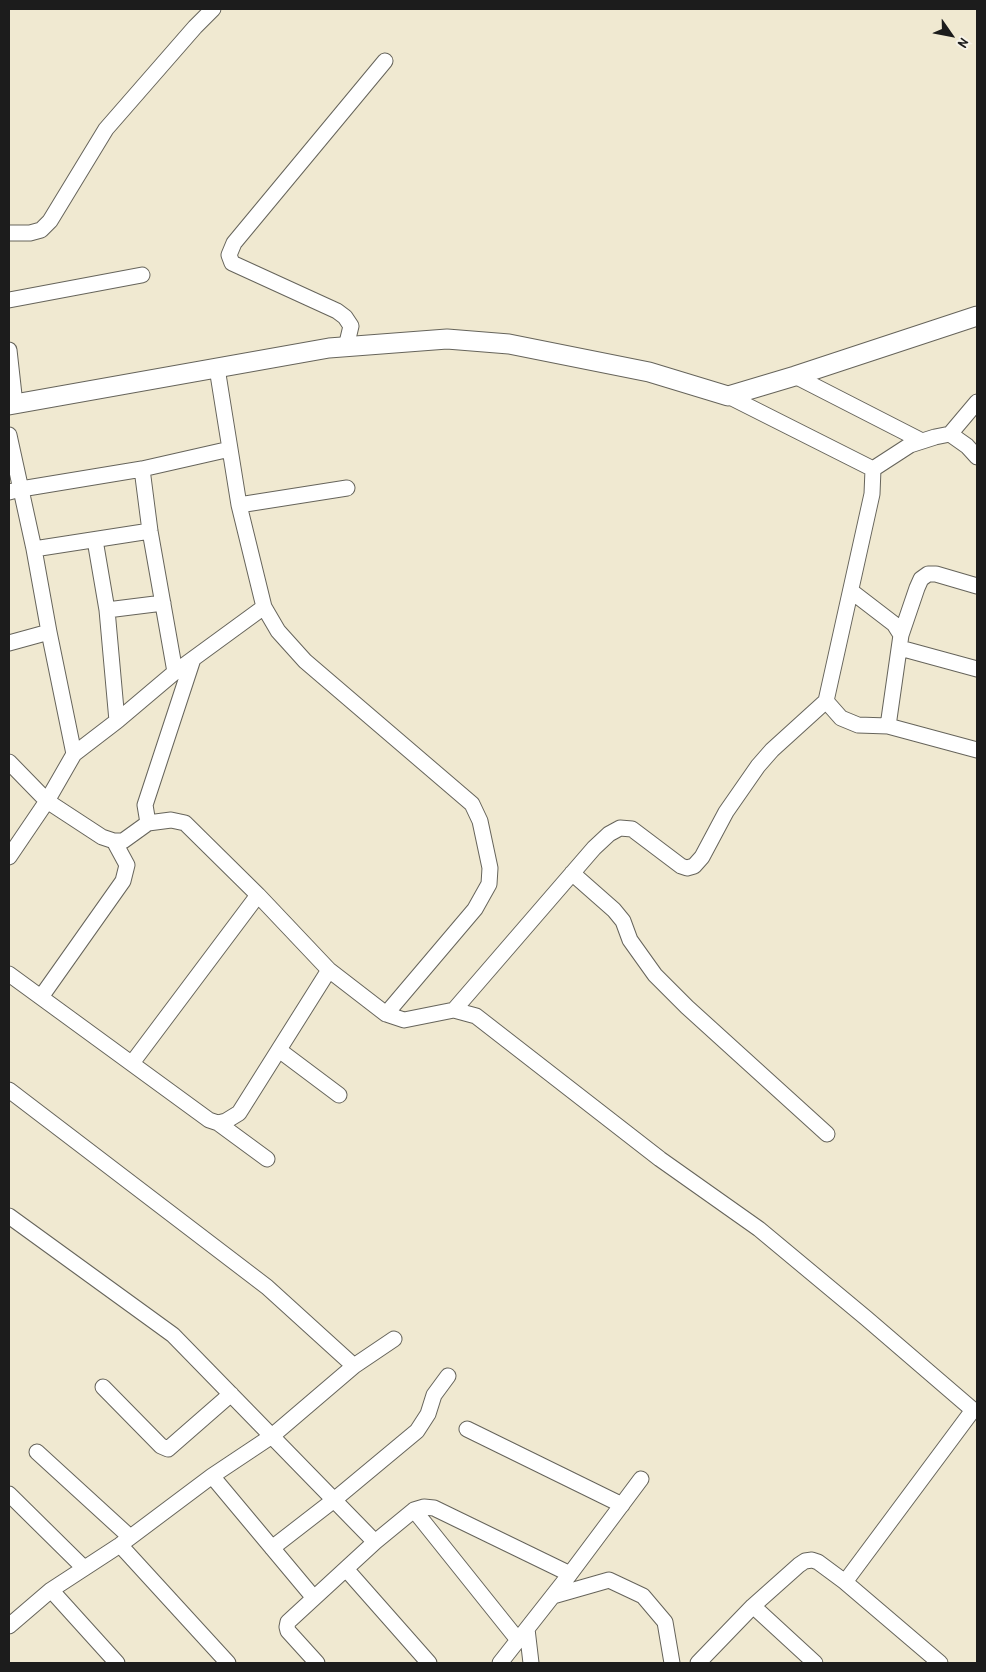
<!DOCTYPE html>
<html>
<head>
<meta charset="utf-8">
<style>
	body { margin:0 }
	#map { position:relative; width:986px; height:1672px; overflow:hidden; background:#f0e9d1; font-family:"Patrick Hand",sans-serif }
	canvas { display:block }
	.frame { position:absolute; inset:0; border:10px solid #1c1c1c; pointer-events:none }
	.north { position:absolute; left:926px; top:10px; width:50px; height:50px; -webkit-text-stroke:4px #f7f3e8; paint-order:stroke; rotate:123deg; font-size:14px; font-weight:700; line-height:20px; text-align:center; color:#1c1c1c }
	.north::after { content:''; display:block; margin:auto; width:18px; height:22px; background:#1c1c1c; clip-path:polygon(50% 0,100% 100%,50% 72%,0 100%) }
</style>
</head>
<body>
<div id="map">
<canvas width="986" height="1672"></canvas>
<div class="frame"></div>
<div class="north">N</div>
</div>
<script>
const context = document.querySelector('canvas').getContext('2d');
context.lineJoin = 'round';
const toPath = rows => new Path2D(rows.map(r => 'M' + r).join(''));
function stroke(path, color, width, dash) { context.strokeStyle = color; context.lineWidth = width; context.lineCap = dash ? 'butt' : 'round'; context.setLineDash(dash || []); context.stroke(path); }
const minor = toPath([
	[9,233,30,233,41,230,50,221,106,129,195,27,213,9],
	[9,300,142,275],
	[346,347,351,326,345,317,337,311,232,263,229,255,234,243,385,61],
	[9,350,15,404],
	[217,368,239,505,264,607,278,631,305,661,472,804,480,821,490,868,489,884,475,909,386,1014,404,1020,454,1010,476,1016,660,1159,759,1229,866,1318,973,1410,977,1411],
	[795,376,922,441],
	[728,396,873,469,910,445,935,437,950,434,967,446,977,457],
	[950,434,977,402],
	[9,435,34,549,49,632,9,643],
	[142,469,150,531,175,672],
	[9,492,21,489,142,469,230,449],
	[239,505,347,488],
	[95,540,107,610,117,721,175,672,264,607],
	[34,549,150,531],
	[851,591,894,624,901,635,888,726],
	[107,610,163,603],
	[49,632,74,754],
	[901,635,917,588,921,579,928,574,936,574,977,586],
	[900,648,977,669],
	[826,701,841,718,858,725,888,726,977,750],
	[9,762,47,801,102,837,114,841,123,841,148,823,171,820,185,823,258,895,329,970,386,1014],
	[148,823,145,805,193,659],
	[9,857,47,801,74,754,117,721],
	[572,873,614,910,623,921,630,940,655,975,687,1007,827,1134],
	[9,974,209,1120,218,1123,226,1121,239,1113,329,970],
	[41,997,123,881,127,865,114,841],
	[454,1010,594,848,609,834,620,828,632,829,681,866,687,868,694,866,702,857,726,812,758,766,772,750,826,701,872,494,873,469],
	[279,1050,339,1095],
	[132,1063,258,895],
	[9,1090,267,1287,354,1366],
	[218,1123,267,1159],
	[9,1216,173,1335,375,1542],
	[103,1387,161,1446,168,1449,231,1394],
	[467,1429,622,1505],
	[37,1452,130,1537],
	[212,1476,314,1598],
	[9,1494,84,1568],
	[414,1510,518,1640],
	[120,1545,228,1663],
	[272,1548,334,1500,417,1431,428,1414,434,1395,448,1376],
	[346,1569,429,1663],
	[845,1582,973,1410],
	[51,1590,117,1663],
	[553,1596,609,1580,643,1596,665,1622,672,1663],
	[753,1606,815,1663],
	[9,1626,51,1590,120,1545,212,1476,272,1436,354,1366,394,1339],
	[527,1629,531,1663],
	[317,1663,288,1631,287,1627,288,1622,375,1542,414,1510,424,1507,434,1508,570,1574],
	[500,1663,570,1574,641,1479],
	[698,1663,753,1606,799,1565,805,1561,812,1560,818,1562,845,1582,940,1663]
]);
const tertiary = toPath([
	[9,405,329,348,447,339,509,344,649,372,728,396,795,376,977,316]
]);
stroke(minor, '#66645b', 17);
stroke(tertiary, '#66645b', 21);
stroke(minor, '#fff', 15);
stroke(tertiary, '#fff', 19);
</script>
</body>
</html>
